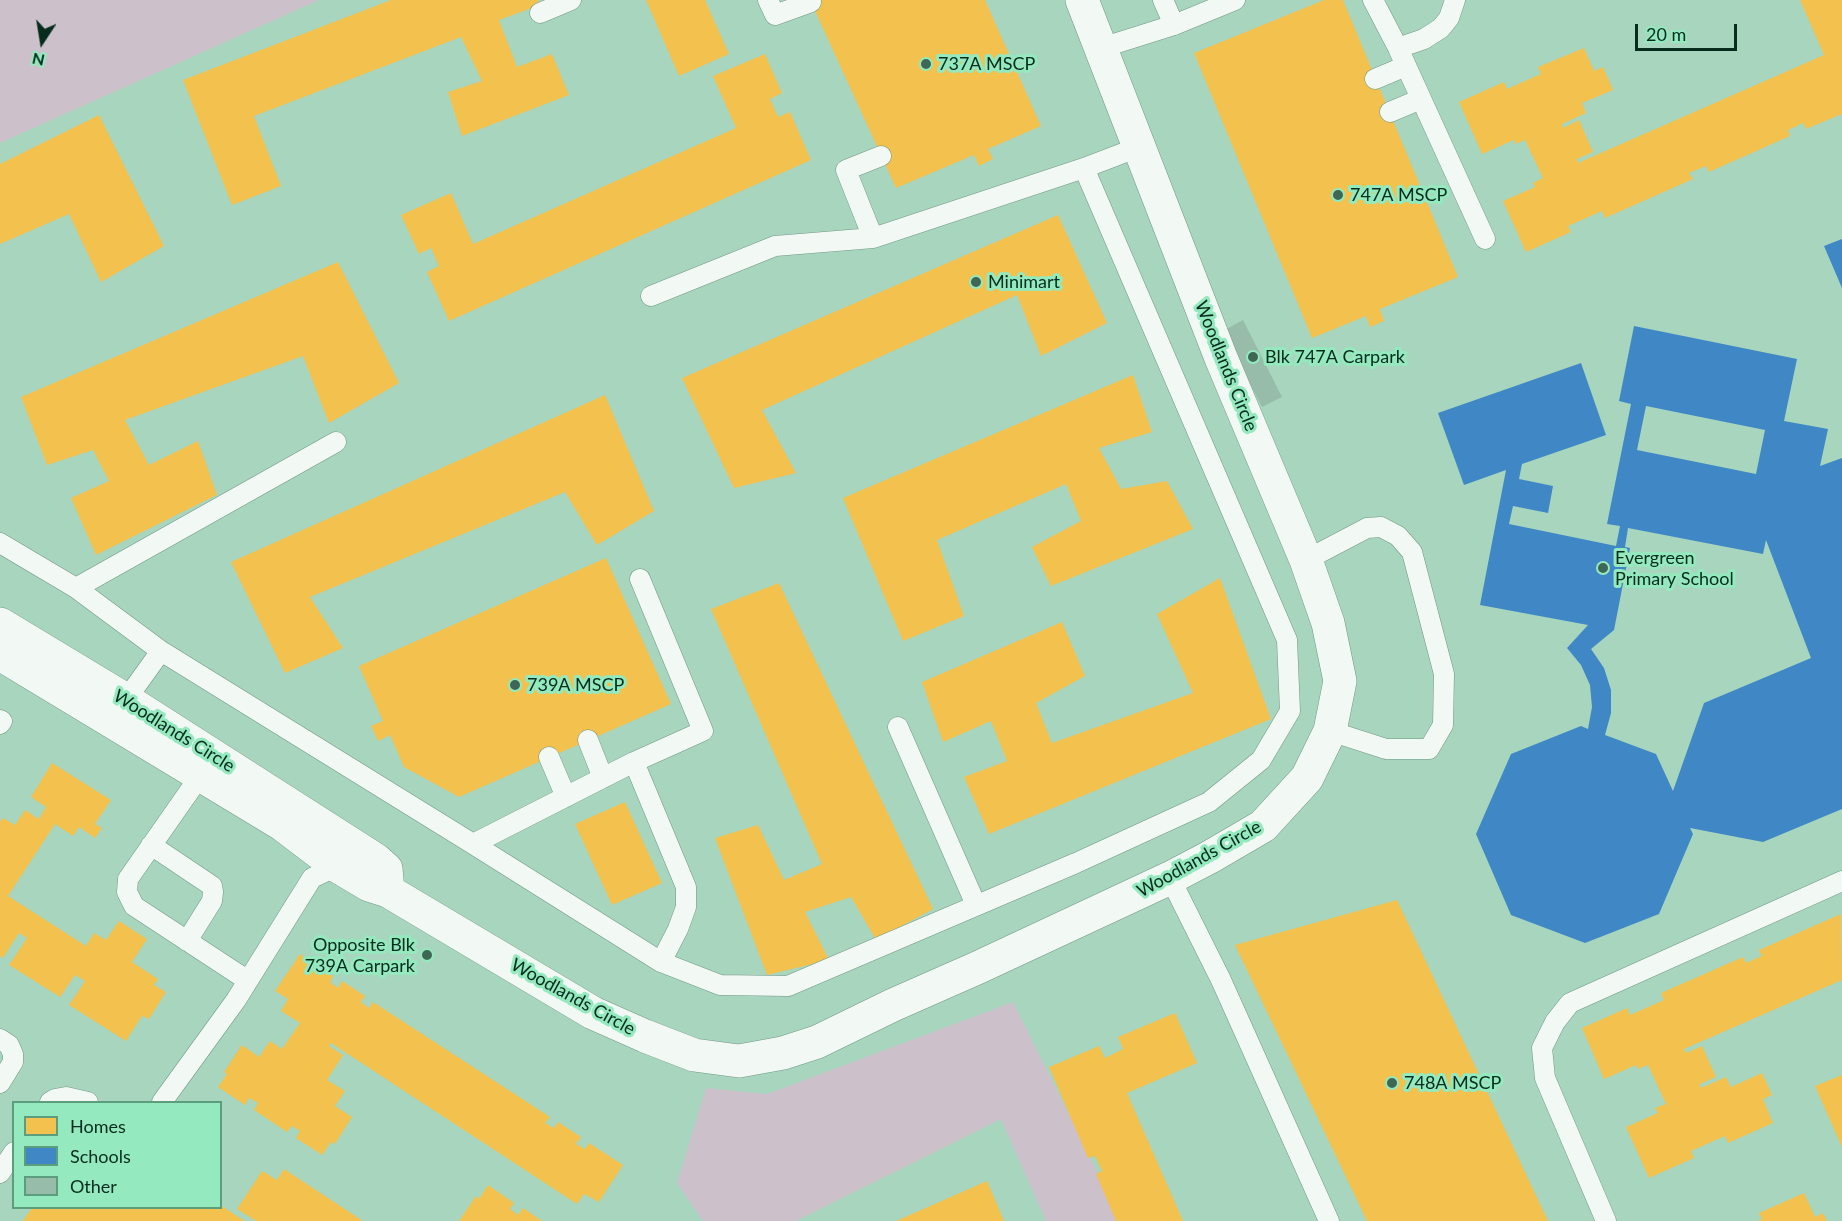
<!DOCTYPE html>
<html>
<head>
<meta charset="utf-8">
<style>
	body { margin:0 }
	#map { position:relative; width:1842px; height:1221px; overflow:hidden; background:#a8d5be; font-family:Lato,sans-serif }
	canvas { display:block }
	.legend { position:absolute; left:12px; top:1101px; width:210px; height:108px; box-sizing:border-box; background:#94e9be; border:2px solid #5c9d7e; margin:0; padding:8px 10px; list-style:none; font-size:18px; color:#072c1d }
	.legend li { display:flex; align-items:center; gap:12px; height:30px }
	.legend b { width:30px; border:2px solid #5c9d7e }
	.north { position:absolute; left:12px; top:12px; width:60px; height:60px; -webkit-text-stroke:4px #94e9be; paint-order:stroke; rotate:192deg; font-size:16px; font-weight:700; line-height:24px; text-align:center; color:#072c1d }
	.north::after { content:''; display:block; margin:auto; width:21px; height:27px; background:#072c1d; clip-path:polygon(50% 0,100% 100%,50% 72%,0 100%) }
	.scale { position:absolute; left:1635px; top:24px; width:102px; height:27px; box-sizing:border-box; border:3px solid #072c1d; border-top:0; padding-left:8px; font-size:18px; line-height:21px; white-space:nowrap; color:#072c1d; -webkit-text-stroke:4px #94e9be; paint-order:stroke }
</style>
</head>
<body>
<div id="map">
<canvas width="1842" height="1221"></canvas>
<ul class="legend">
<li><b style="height:16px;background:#f2c14e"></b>Homes</li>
<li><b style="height:16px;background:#3f88c5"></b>Schools</li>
<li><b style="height:16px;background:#97bdaa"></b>Other</li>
</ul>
<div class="north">N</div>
<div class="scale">20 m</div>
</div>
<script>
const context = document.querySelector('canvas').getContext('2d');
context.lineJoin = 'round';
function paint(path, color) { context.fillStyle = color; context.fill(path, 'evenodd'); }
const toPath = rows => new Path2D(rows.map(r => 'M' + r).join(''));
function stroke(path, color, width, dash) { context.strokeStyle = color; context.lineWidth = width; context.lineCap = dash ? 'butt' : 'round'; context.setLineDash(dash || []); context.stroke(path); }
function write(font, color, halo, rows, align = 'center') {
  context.font = font + ' Lato,sans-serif'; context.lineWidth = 6; context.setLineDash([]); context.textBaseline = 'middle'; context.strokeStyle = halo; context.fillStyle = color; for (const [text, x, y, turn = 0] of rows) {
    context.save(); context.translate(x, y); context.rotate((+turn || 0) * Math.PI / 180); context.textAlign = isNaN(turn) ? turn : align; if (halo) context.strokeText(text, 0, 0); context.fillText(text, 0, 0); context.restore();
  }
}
paint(toPath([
	[0,0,319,0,0,143],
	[1013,1002,1122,1221,1046,1221,1001,1119,796,1221,703,1221,677,1183,706,1088,767,1094]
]), '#ccc1ca');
paint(toPath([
	[391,0,538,0,540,5,499,20,517,67,552,54,569,95,462,136,448,92,482,81,461,37,254,116,281,186,232,205,183,80],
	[646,0,705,0,729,54,679,76],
	[810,0,985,0,1041,126,988,149,993,159,979,166,974,155,896,188],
	[1324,0,1343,0,1458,277,1380,309,1384,321,1370,327,1366,316,1312,338,1194,53],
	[1800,0,1842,0,1842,114,1806,129,1803,123,1788,130,1790,136,1709,172,1706,166,1689,173,1693,179,1605,218,1602,211,1568,226,1571,232,1526,252,1503,201,1535,187,1533,183,1543,178,1525,140,1516,144,1514,140,1482,154,1459,102,1504,82,1507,89,1541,74,1538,67,1584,48,1594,71,1603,67,1613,90,1582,103,1586,113,1562,124,1563,128,1579,120,1593,152,1577,159,1578,163,1824,55],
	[765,54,782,93,770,99,778,117,790,112,811,160,449,321,427,272,439,266,431,248,419,254,401,215,451,193,473,244,736,128,713,76],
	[99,115,164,246,101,282,69,214,0,244,0,164],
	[1058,215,1107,323,1041,356,1017,295,762,410,796,473,734,488,682,378],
	[338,262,399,383,329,423,303,356,125,420,149,465,198,441,217,495,96,555,71,498,109,481,93,450,47,465,21,397],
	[1133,375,1152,432,1099,448,1121,489,1167,481,1193,529,1051,586,1032,547,1081,521,1066,484,937,540,964,616,903,641,843,498],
	[605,395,654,511,597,545,565,492,310,597,343,648,285,673,231,562],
	[606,558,671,704,459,797,404,767,390,735,378,741,371,726,383,721,359,666],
	[1220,578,1271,719,989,834,964,777,1007,761,991,721,943,742,922,682,1062,622,1085,676,1036,703,1052,743,1193,693,1157,614],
	[779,583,933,909,876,940,851,897,805,912,829,960,767,975,715,838,758,825,784,880,822,864,711,609],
	[52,763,111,800,95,824,102,828,95,838,79,827,73,836,55,824,8,896,86,946,94,933,106,940,119,921,147,939,132,962,158,979,154,985,166,992,149,1019,142,1016,126,1041,69,1005,85,981,75,975,60,997,9,965,27,938,19,933,3,958,0,956,0,822,3,818,15,825,25,810,39,819,46,807,31,797],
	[625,802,662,883,612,905,575,824],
	[1397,900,1548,1221,1367,1221,1235,945],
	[1841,914,1842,980,1684,1049,1686,1053,1702,1046,1716,1077,1700,1084,1701,1088,1726,1077,1731,1087,1762,1073,1772,1095,1763,1099,1773,1123,1728,1143,1725,1136,1691,1151,1694,1158,1649,1178,1626,1127,1658,1113,1655,1108,1666,1104,1648,1065,1638,1069,1636,1065,1604,1079,1582,1028,1627,1008,1630,1015,1664,1000,1661,993,1743,957,1746,963,1762,956,1759,950],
	[300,954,333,976,330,982,338,988,342,981,365,996,361,1002,369,1008,373,1002,550,1117,545,1123,554,1128,558,1122,581,1137,576,1144,585,1149,589,1143,623,1165,599,1202,584,1194,577,1204,331,1043,329,1046,343,1055,327,1080,345,1091,335,1106,352,1117,335,1144,331,1142,322,1155,296,1138,300,1131,292,1126,287,1132,254,1110,258,1103,249,1098,245,1105,218,1087,227,1074,224,1072,242,1045,259,1057,270,1041,282,1049,300,1023,281,1011,288,999,275,991],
	[1175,1013,1197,1063,1127,1093,1183,1221,1116,1221,1096,1174,1102,1171,1095,1156,1088,1158,1049,1067,1099,1046,1105,1058,1123,1049,1118,1037],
	[1842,1075,1842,1147,1815,1086],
	[284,1169,363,1221,256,1221,237,1209,262,1171,277,1180],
	[987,1181,1004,1221,896,1221],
	[488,1185,514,1203,510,1209,518,1215,523,1208,542,1221,459,1221,476,1196,479,1199],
	[1804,1193,1815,1217,1823,1213,1827,1221,1758,1221,1762,1219,1759,1213],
	[220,1205,245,1221,23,1221,32,1208,220,1208]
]), '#f2c14e');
paint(toPath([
	[1842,239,1842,288,1824,246],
	[1634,326,1797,359,1784,421,1828,429,1820,466,1842,458,1842,809,1763,842,1690,828,1693,834,1659,914,1585,943,1511,915,1476,834,1511,754,1581,726,1588,729,1592,707,1590,685,1581,665,1567,648,1588,625,1480,605,1506,470,1464,485,1438,413,1581,363,1606,435,1522,464,1519,479,1553,486,1548,513,1513,506,1509,524,1616,546,1620,526,1607,524,1631,404,1619,401],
	[1646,406,1765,430,1756,474,1637,450],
	[1628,528,1763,554,1766,540,1811,658,1704,703,1673,791,1656,754,1605,735,1611,713,1611,690,1604,668,1591,649,1614,630,1630,548,1625,547]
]), '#3f88c5');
paint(toPath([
	[1243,320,1282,397,1262,407,1223,331]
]), '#97bdaa');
const lane = toPath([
	[768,0,775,15,811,2],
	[1163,0,1174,25],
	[1373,0,1398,48,1485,239],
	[540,13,571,0],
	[1101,48,1174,25,1235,0],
	[1398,48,1424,39,1441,28,1449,18,1455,0],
	[1375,79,1406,66],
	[1390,112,1421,99],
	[873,238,846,170,881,156],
	[651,296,775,246,873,238,1084,168,1139,147],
	[0,543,76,588,161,651,473,844,661,962,720,985,788,986,1076,863,1209,802,1261,760,1290,711,1287,640,1084,168],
	[1306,560,1367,528,1381,527,1398,536,1412,552,1444,674,1443,725,1429,749,1386,749,1330,731],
	[76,588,336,442],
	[120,708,161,651],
	[0,720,2,721,0,724],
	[898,727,976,905],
	[588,740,603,778],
	[549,757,566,797],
	[634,762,686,887,686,907,678,929,661,962],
	[200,776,128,879,127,892,134,906,247,980],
	[473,844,634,762,703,731,640,579],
	[151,845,212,886,213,892,212,901,187,941],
	[1170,878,1221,980,1329,1221],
	[0,1039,9,1045,13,1054,13,1062,0,1083],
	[50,1102,55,1099,66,1097,88,1102],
	[162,1102,236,1000,312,878,337,866,343,860],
	[0,1173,14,1152],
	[1606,1221,1545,1078,1542,1048,1555,1022,1570,1003,1842,881]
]);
const street = toPath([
	[0,624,126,700,376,860,386,869,388,891],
	[0,654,283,825,337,866,369,885,388,891,593,1013,645,1036,694,1055,739,1061,783,1053,817,1042,893,1005,977,968,1170,878,1210,857,1263,826,1307,778,1330,731,1340,681,1328,623,1306,560,1221,358,1082,0]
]);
stroke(lane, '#729785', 21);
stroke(street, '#729785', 34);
stroke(lane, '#f2f9f5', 20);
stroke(street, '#f2f9f5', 33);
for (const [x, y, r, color] of [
	[926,64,6,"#3f6755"],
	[1338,195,6,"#3f6755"],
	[976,282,6,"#3f6755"],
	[1253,357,6,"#3f6755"],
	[1603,568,6,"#3f6755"],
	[515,685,6,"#3f6755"],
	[427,955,6,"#3f6755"],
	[1392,1083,6,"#3f6755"]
]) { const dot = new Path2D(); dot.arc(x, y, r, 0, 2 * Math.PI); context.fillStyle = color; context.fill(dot); stroke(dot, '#94e9be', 2); }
write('18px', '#072c1d', '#94e9be', [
	["737A MSCP",938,64],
	["747A MSCP",1350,195],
	["Minimart",988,282],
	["Blk 747A Carpark",1265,357],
	["Evergreen",1615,558],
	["Primary School",1615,579],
	["739A MSCP",527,685],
	["Opposite Blk",415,945,"right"],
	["739A Carpark",415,966,"right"],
	["748A MSCP",1404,1083]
], 'left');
write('18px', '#072c1d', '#94e9be', [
	["Woodlands Circle",1226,366,68],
	["Woodlands Circle",174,731,32],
	["Woodlands Circle",1199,859,-29],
	["Woodlands Circle",573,997,29]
]);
</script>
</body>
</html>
